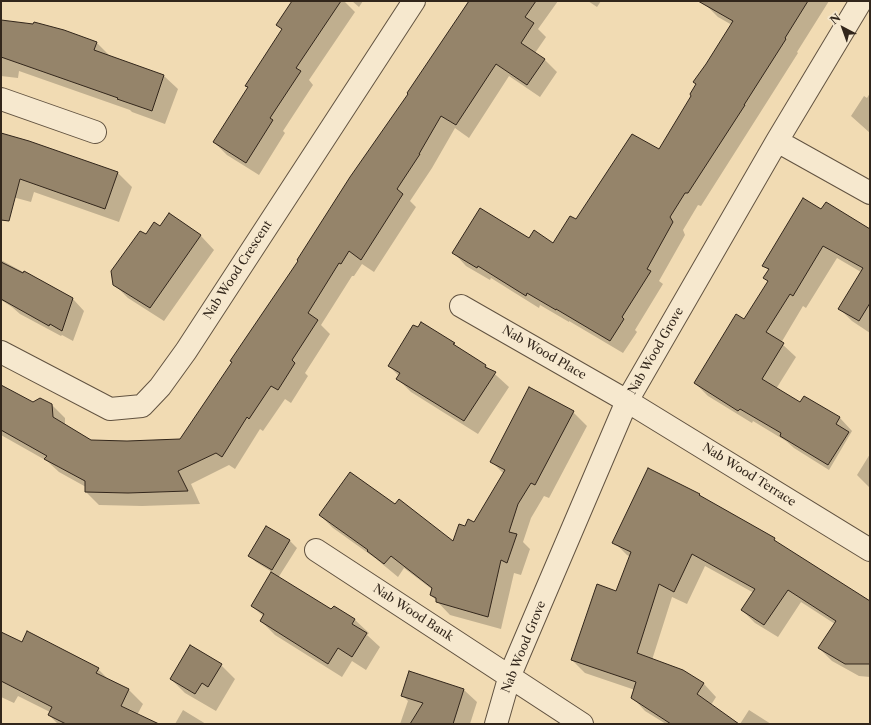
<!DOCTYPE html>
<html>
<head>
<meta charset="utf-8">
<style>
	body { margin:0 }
	#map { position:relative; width:871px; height:725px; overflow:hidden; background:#f1dbb3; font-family:"Libre Caslon Text",serif }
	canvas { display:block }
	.frame { position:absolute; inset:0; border:2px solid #32261b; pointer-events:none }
	.north { position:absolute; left:823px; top:8px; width:40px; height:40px; -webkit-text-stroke:3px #f6e8ce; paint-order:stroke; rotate:319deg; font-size:11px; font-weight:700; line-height:16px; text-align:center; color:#32261b }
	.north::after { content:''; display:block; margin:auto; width:14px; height:18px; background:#32261b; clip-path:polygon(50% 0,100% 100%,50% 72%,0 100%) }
</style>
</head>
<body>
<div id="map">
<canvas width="871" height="725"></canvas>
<div class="frame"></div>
<div class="north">N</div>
</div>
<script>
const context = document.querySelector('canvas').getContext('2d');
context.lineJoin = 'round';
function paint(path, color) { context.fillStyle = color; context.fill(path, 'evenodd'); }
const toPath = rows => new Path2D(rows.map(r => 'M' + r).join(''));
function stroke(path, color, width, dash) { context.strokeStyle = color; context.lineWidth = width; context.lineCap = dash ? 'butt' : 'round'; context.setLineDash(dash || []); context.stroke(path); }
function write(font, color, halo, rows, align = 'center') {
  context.font = font + ' "Libre Caslon Text",serif'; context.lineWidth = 3.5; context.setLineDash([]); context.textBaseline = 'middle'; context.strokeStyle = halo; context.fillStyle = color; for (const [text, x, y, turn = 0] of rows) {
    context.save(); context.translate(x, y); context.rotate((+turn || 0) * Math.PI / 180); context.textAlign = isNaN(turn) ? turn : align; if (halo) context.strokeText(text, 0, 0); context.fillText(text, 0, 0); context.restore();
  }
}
paint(toPath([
	[293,1,344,1,355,12,309,80,313,85,283,131,285,133,259,175,227,155,214,142,249,88,247,86,283,30,277,25],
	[352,1,363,1,359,7],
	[468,1,558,1,538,29,546,37,535,53,544,59,557,72,540,97,509,76,469,138,455,128,432,168,410,201,416,207,374,272,362,264,354,276,352,276,321,325,330,334,305,373,308,376,291,403,285,399,263,431,260,429,235,469,229,465,191,484,200,504,142,506,99,505,86,492,86,487,59,472,47,461,1,435,1,387,33,403,52,405,65,418,65,426,91,441,127,442,181,440,465,9,464,8],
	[588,1,601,1,597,7],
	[707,1,829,1,797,52,798,53,701,206,698,205,683,230,685,235,659,281,663,284,635,330,637,332,623,353,569,321,569,322,540,305,539,308,491,278,490,280,466,266,454,253,529,239,553,244,576,221,659,150,693,96,707,65,732,25,718,17,705,4],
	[1,21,96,42,110,56,164,76,178,89,165,124,132,112,130,110,19,71,18,78,1,76],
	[870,93,870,133,851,116,864,96,867,98],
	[1,133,29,141,118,173,132,187,119,222,34,192,31,202,9,196,1,188],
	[803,200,870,248,870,333,852,321,839,308,861,272,837,258,806,308,803,306,781,343,796,357,776,389,801,404,804,397,840,418,852,431,829,470,794,448,786,441,753,421,752,423,708,396,695,383,745,321,769,282,764,278,769,271,764,265],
	[170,214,201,236,214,250,164,321,128,298,114,284],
	[1,260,73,299,84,311,73,341,62,335,61,336,20,314,12,307,1,300],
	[421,324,454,344,461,350,486,366,509,387,478,434,411,392,398,379,399,376,389,366],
	[529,389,573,412,587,426,549,498,544,496,531,518,523,542,530,549,521,575,514,573,501,629,450,615,431,595,433,590,404,568,398,577,375,558,333,528,320,515,396,505,453,542,466,527,474,523,504,474,492,462],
	[870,454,870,488,857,475],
	[699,494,705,500,774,539,780,545,870,603,870,677,859,676,832,661,819,648,835,624,801,602,778,637,755,623,742,610,754,593,705,566,687,604,672,597,652,660,683,671,704,684,716,697,711,705,737,724,666,724,645,711,632,697,635,690,585,673,572,660,617,592,631,557,627,555,614,542],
	[266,527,290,541,297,548,278,578,332,611,334,607,355,620,369,633,367,635,380,647,366,670,352,661,342,677,275,635,261,621,264,617,252,606,272,572,256,562,249,555],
	[1,633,22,643,98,669,111,682,129,690,143,704,137,715,155,724,58,724,49,715,50,712,18,696,14,703,1,697],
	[221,665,235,679,216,711,185,693,171,679],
	[464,690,477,702,470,724,400,724,408,701,402,695],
	[183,710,206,724,175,724],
	[749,710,771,724,740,724]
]), '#0003');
const building = toPath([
	[292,1,341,1,296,68,301,71,270,118,273,120,246,163,213,142,248,87,245,86,282,29,276,25,292,1],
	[469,1,536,1,525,17,534,23,521,43,545,59,527,85,496,64,456,125,441,116,419,154,420,154,397,189,403,194,361,260,349,251,341,264,339,263,308,313,318,320,292,360,295,363,278,390,271,386,249,419,247,417,222,457,216,453,178,471,188,491,128,493,85,492,85,481,44,459,47,456,1,430,1,385,33,402,40,398,52,404,53,417,91,440,127,441,180,439,232,362,230,361,298,261,297,260,350,177,408,94,407,93,469,1],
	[698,1,808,1,785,38,786,39,744,105,745,105,688,193,685,193,670,217,673,222,647,269,651,271,622,317,624,319,610,341,556,309,556,310,527,293,526,296,478,266,477,268,452,253,480,208,529,238,534,230,553,243,570,216,576,219,632,134,659,149,691,96,690,94,696,84,693,82,706,64,733,21,698,1],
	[1,20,33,24,34,22,64,30,97,42,94,50,164,75,152,111,117,99,118,98,1,57,1,20],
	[1,133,29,141,118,172,105,209,20,179,9,221,1,220,1,133],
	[803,198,821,209,826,202,870,229,870,303,859,321,838,309,863,268,823,246,793,296,790,294,766,332,784,343,762,379,800,402,804,396,840,417,836,424,849,432,828,465,780,436,781,433,740,409,738,411,694,383,736,314,744,319,768,281,763,278,769,269,762,266,803,198],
	[169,213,201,235,150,308,113,285,111,271,140,231,146,234,154,222,160,226,169,213],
	[1,262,23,273,24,271,73,298,62,331,50,324,49,326,1,299,1,262],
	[421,322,455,343,453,344,486,365,485,367,496,372,464,421,396,379,400,373,388,366,413,325,418,327,421,322],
	[529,387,574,411,535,485,531,483,518,504,509,532,517,534,507,563,501,560,488,617,436,602,436,598,430,595,432,588,391,556,384,564,367,551,368,550,319,515,350,472,395,504,399,499,453,541,459,524,465,526,468,519,474,522,505,470,490,462,529,387],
	[648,468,700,494,699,495,775,538,774,540,870,601,870,664,845,664,818,648,836,621,788,590,764,625,741,610,755,589,692,554,674,592,659,584,637,653,683,670,704,683,697,694,739,724,671,724,631,698,636,682,571,660,597,584,616,591,631,552,612,543,648,468],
	[266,526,290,540,272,570,248,556,266,526],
	[271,572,331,609,334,606,355,619,352,624,367,633,352,657,338,648,328,664,260,621,264,614,251,606,271,572],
	[27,631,99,668,96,673,129,689,121,706,159,724,66,724,48,715,52,707,1,681,1,632,22,642,27,631],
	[190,645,222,664,208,687,202,683,195,694,170,679,190,645],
	[409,671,464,689,453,724,410,724,423,703,401,696,409,671]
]);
paint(building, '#95846a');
stroke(building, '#32261b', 1);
const minor = toPath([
	[1,99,95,132],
	[777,141,870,193],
	[461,306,627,401,870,550],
	[1,352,110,409,142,406,160,387,186,351,414,1],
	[316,550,582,724],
	[496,724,510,675,627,401,777,141,861,1]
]);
stroke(minor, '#625341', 24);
stroke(minor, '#f6e8ce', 22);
write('12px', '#32261b', '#f6e8ce', [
	["Nab Wood Crescent",238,270,-57],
	["Nab Wood Grove",656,351,-60],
	["Nab Wood Place",544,353,30],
	["Nab Wood Terrace",749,475,32],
	["Nab Wood Bank",413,613,33],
	["Nab Wood Grove",524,647,-68]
]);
</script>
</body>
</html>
